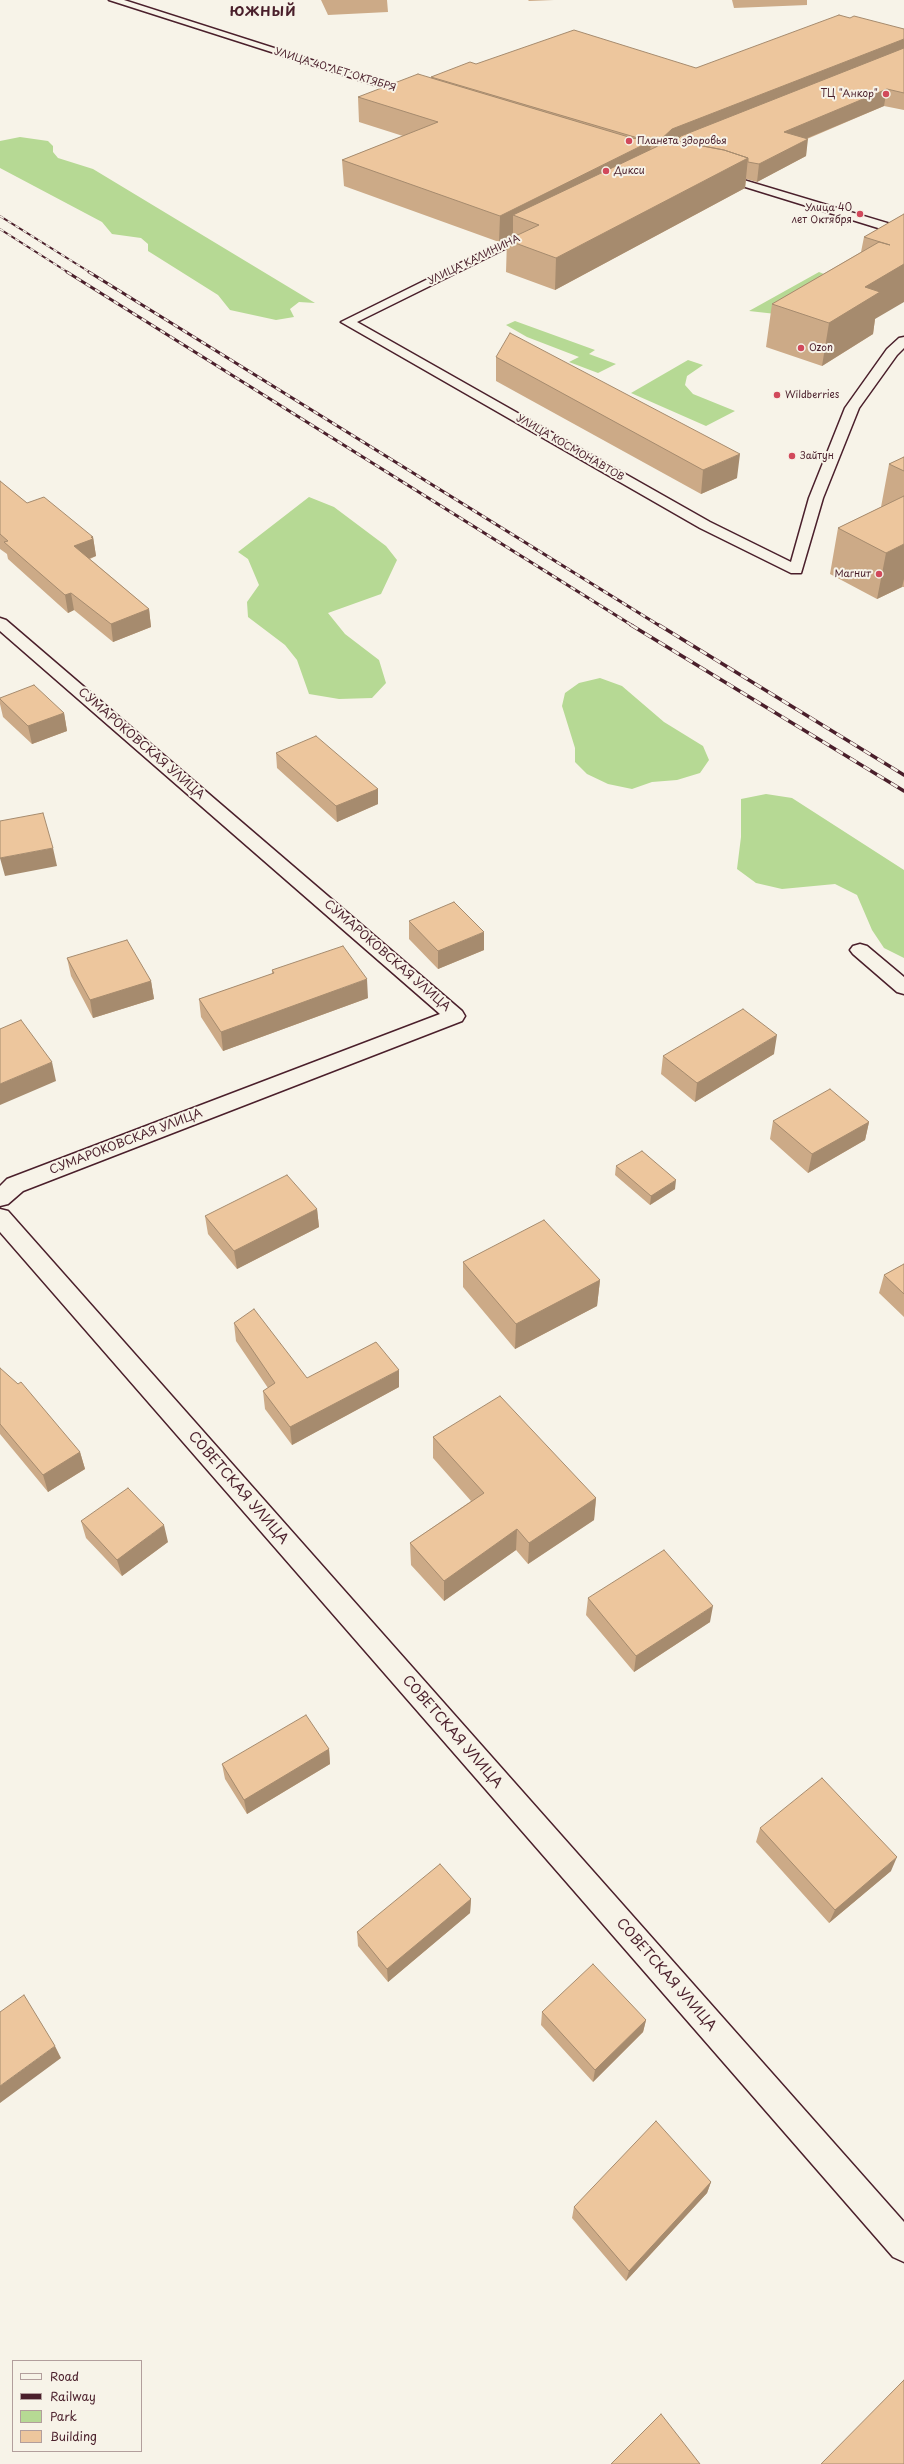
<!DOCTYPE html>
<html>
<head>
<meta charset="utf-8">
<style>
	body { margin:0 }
	#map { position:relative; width:904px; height:2464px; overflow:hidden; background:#f7f3e8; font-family:"Playpen Sans",sans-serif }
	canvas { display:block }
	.legend { position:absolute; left:12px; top:2360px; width:130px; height:92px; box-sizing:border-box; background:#f7f3e8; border:1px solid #b29e9c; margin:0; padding:5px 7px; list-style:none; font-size:12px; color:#4a1f2b }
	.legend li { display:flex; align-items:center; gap:8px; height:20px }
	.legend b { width:20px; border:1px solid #b29e9c }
</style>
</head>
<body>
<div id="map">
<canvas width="904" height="2464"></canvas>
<ul class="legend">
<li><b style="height:5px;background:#f7f3e8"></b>Road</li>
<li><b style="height:5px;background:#4a1f2b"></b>Railway</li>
<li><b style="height:11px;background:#b6d994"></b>Park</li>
<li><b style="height:11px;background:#edc69d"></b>Building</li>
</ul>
</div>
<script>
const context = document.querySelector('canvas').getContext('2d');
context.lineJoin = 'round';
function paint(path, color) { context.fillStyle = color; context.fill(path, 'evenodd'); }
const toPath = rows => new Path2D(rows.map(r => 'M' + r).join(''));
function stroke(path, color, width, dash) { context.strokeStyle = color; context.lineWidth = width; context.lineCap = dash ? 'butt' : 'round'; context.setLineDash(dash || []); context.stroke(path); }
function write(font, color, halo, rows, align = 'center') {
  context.font = font + ' "Playpen Sans",sans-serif'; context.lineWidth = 4; context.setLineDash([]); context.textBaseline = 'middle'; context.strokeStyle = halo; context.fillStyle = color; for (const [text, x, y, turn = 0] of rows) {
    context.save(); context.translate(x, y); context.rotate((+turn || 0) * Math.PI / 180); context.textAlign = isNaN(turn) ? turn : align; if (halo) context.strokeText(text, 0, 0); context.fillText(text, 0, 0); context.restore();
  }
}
paint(toPath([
	[20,137,48,141,53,146,53,152,58,158,93,169,315,303,299,302,290,309,294,317,276,320,230,310,218,295,148,251,148,244,141,238,112,234,102,222,0,168,0,141],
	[819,272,824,274,776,314,749,311],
	[515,321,595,350,589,354,616,364,598,373,569,362,579,357,527,337,506,325],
	[688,360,703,365,687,376,685,385,693,394,735,411,706,426,631,393],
	[309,497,334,507,386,546,397,560,381,594,328,613,345,634,379,660,386,683,372,698,339,699,309,694,297,660,285,645,248,617,247,602,259,585,248,559,238,552],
	[600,678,622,686,664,722,703,746,709,760,700,773,677,780,652,782,632,789,608,784,587,774,575,762,575,748,562,706,565,693,579,683],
	[766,794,792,798,904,870,904,958,884,948,872,930,857,895,835,884,782,889,756,883,737,869,741,837,741,799]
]), '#b6d994');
const street = toPath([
	[109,0,124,0,421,95,416,98,412,97,109,0],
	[717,172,904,228,904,236,713,177,713,173,717,172],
	[533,227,537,229,537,233,357,322,710,522,791,562,809,498,845,408,887,349,899,338,904,337,904,348,897,355,859,408,823,498,801,573,791,573,700,528,341,322,533,227],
	[0,618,6,620,462,1011,465,1016,462,1021,23,1191,8,1204,0,1206,0,1186,7,1179,440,1014,0,631,0,618],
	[860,944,867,946,904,977,904,994,897,992,853,954,850,950,853,946,860,944],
	[0,1209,8,1211,904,2222,904,2262,893,2257,0,1232,0,1209]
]);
stroke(street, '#4a1f2b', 3);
paint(street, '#f7f3e8');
const railFar2 = toPath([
	[0,216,91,273],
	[0,229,69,273]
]);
const railFar1 = toPath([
	[67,272,633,626],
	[89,272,660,626]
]);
const rail = toPath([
	[631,625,904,791],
	[659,625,904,775]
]);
stroke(railFar2, '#4a1f2b', 2);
stroke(railFar1, '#4a1f2b', 3);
stroke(rail, '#4a1f2b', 3.5);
stroke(railFar2, '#f7f3e8', 1.5, [4.5]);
stroke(railFar1, '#f7f3e8', 2, [5.5]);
stroke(rail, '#f7f3e8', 2.5, [8]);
paint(toPath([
	[321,0,387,0,388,12,328,15],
	[528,0,554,0,529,1],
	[732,0,807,0,807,5,734,8],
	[850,18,904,29,904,110,884,106,807,139,806,156,757,182,746,179,745,188,555,290,506,272,507,240,513,237,513,235,499,242,344,186,342,160,403,136,359,122,358,97,431,78,431,77,476,64,696,68],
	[904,214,875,319,873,334,822,366,766,347,772,304,861,252,864,237],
	[496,357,737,478,701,494,496,381],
	[904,457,904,587,902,587,877,599,830,574,838,528,881,507,889,464],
	[0,481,27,503,93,537,96,556,90,559,149,609,151,627,113,642,74,610,68,613,8,559,7,554,0,549],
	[0,698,64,713,67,731,32,744,3,717,0,704],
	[276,753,378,789,378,804,337,822,277,768],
	[409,921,484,950,438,969,409,939],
	[67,958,151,981,154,999,93,1018,71,976],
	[272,970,368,998,223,1051,201,1017,199,999,272,974],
	[774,1054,695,1102,661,1074,663,1056],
	[773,1121,869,1122,865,1140,808,1173,770,1139],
	[616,1166,675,1189,650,1205,615,1175],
	[317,1209,319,1227,237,1269,208,1234,205,1216],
	[463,1262,600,1280,597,1306,515,1349,463,1287],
	[904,1264,904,1317,879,1293,884,1275],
	[234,1323,307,1378,399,1387,292,1445,265,1409,263,1391,268,1388,236,1341],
	[0,1368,80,1452,85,1469,48,1492,0,1434],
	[433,1437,596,1498,594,1520,528,1564,516,1550,444,1601,411,1565,410,1543,471,1501,433,1458],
	[81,1521,168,1542,122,1576,86,1538],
	[588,1598,710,1622,634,1672,586,1615],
	[329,1749,330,1764,247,1814,225,1779,222,1764],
	[760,1828,891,1871,829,1923,756,1842],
	[471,1899,470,1913,388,1982,358,1946,357,1932],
	[542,2012,646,2020,643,2032,593,2082,541,2025],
	[711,2182,707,2193,626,2281,572,2218,574,2207]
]), '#ccaa87');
paint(toPath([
	[904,39,904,54,658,158,659,141,672,129],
	[887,89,884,106,781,149,784,132],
	[808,139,806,156,757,182,759,164],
	[651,141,649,167,513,215,513,235,499,242,500,216],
	[748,158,745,188,555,290,556,258],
	[904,252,904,302,875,319,873,334,822,366,829,323,865,287],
	[740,454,737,478,701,494,703,470],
	[93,537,96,556,77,563,74,546],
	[904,544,904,579,902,587,877,599,886,553],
	[71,593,74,610,68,613,65,595],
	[149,609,151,627,113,642,111,624],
	[64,713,67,731,32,744,28,726],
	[378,789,378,804,337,822,336,806],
	[53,848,57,866,5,876,0,858],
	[484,932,484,950,438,969,438,951],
	[367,979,368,998,223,1051,221,1032],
	[151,981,154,999,93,1018,90,1000],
	[777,1035,774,1054,695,1102,697,1083],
	[52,1062,56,1081,0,1105,0,1084],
	[869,1122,865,1140,808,1173,812,1154],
	[676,1180,675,1189,650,1205,651,1196],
	[317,1209,319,1227,237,1269,234,1251],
	[600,1280,597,1306,515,1349,516,1324],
	[399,1370,399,1387,292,1445,290,1427],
	[80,1452,85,1469,48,1492,43,1475],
	[596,1498,594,1520,528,1564,529,1543],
	[164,1525,168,1542,122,1576,117,1560],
	[517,1529,516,1550,444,1601,444,1581],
	[713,1606,710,1622,634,1672,636,1656],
	[329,1749,330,1764,247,1814,244,1800],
	[897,1857,891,1871,829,1923,835,1910],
	[471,1899,470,1913,388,1982,387,1969],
	[646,2020,643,2032,593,2082,595,2070],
	[55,2046,61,2058,0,2103,0,2086],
	[711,2182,707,2193,626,2281,629,2271]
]), '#a68b6e');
const building = toPath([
	[839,15,850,18,854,16,904,29,904,39,672,129,659,141,638,138,431,77,470,62,476,64,574,30,696,68,839,15],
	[904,48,904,93,887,89,784,132,808,139,759,164,748,162,748,158,724,150,676,141,681,136,904,48],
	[418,74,632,138,651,141,500,216,342,160,438,122,358,97,418,74],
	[666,139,724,150,748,158,556,258,507,240,539,225,513,215,658,146,666,139],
	[904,214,904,264,865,287,880,292,829,323,772,304,879,242,890,245,864,237,904,214],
	[510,333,740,454,703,470,496,357,510,333],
	[904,457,904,471,889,464,904,457],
	[0,481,27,503,44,497,93,537,91,537,93,539,74,546,149,609,111,624,71,593,65,595,4,542,8,541,0,534,0,481],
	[904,496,904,544,886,553,838,528,904,496],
	[34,685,64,713,28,726,0,699,0,698,34,685],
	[316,736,378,789,336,806,276,753,316,736],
	[43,813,53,848,0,858,0,821,43,813],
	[454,902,484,932,438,951,409,921,454,902],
	[127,940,151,981,90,1000,67,958,127,940],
	[343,946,367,979,221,1032,199,999,274,973,272,970,343,946],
	[743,1009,777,1035,697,1083,663,1056,743,1009],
	[21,1020,52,1062,0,1084,0,1029,21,1020],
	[830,1089,869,1122,812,1154,773,1121,830,1089],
	[642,1151,676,1180,651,1196,616,1166,642,1151],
	[287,1175,317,1209,234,1251,205,1216,287,1175],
	[544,1220,600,1280,516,1324,463,1262,544,1220],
	[904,1264,904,1294,884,1275,904,1264],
	[254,1309,307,1378,376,1342,399,1370,290,1427,263,1391,275,1383,234,1323,254,1309],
	[0,1368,18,1384,21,1382,80,1452,43,1475,0,1424,0,1368],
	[500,1396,596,1498,529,1543,517,1529,444,1581,410,1543,484,1493,433,1437,500,1396],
	[128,1488,164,1525,117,1560,81,1521,128,1488],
	[664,1550,713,1606,636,1656,588,1598,664,1550],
	[306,1715,329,1749,244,1800,222,1764,306,1715],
	[822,1778,897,1857,835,1910,760,1828,822,1778],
	[440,1864,471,1899,387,1969,357,1932,440,1864],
	[593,1964,646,2020,595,2070,542,2012,593,1964],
	[24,1995,55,2046,0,2086,0,2012,24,1995],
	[656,2121,711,2182,629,2271,574,2207,656,2121],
	[904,2380,904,2464,821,2464,904,2380],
	[661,2414,700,2464,611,2464,661,2414]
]);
paint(building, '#edc69d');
stroke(building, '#a68b6e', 1);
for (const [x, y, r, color] of [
	[886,94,4,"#d1495b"],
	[629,141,4,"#d1495b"],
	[606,171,4,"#d1495b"],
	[860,214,4,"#d1495b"],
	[801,348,4,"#d1495b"],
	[777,395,4,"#d1495b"],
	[792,456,4,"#d1495b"],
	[879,574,4,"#d1495b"]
]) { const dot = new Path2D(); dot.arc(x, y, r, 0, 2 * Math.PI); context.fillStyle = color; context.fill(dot); stroke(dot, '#f7f3e8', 1.5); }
write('10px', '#4a1f2b', '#f7f3e8', [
	["УЛИЦА 40 ЛЕТ ОКТЯБРЯ",335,70,17],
	["УЛИЦА КАЛИНИНА",474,260,-26],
	["УЛИЦА КОСМОНАВТОВ",570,448,30]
]);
write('10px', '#4a1f2b', '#f7f3e8', [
	["ТЦ \"Анкор\"",878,94,"right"],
	["Планета здоровья",637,141],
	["Дикси",614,171],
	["Улица 40",852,208,"right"],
	["лет Октября",852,220,"right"],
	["Ozon",809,348],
	["Wildberries",785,395],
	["Зайтун",800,456],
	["Магнит",871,574,"right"]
], 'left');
write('12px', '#4a1f2b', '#f7f3e8', [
	["СУМАРОКОВСКАЯ УЛИЦА",141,744,41],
	["СУМАРОКОВСКАЯ УЛИЦА",387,956,41],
	["СУМАРОКОВСКАЯ УЛИЦА",126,1142,-21]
]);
context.letterSpacing = '1px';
write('bold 13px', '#4a1f2b', '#f7f3e8', [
	["ЮЖНЫЙ",263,12]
]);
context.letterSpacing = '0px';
write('14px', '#4a1f2b', '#f7f3e8', [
	["СОВЕТСКАЯ УЛИЦА",238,1488,49],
	["СОВЕТСКАЯ УЛИЦА",452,1732,49],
	["СОВЕТСКАЯ УЛИЦА",666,1975,49]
]);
</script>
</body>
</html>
